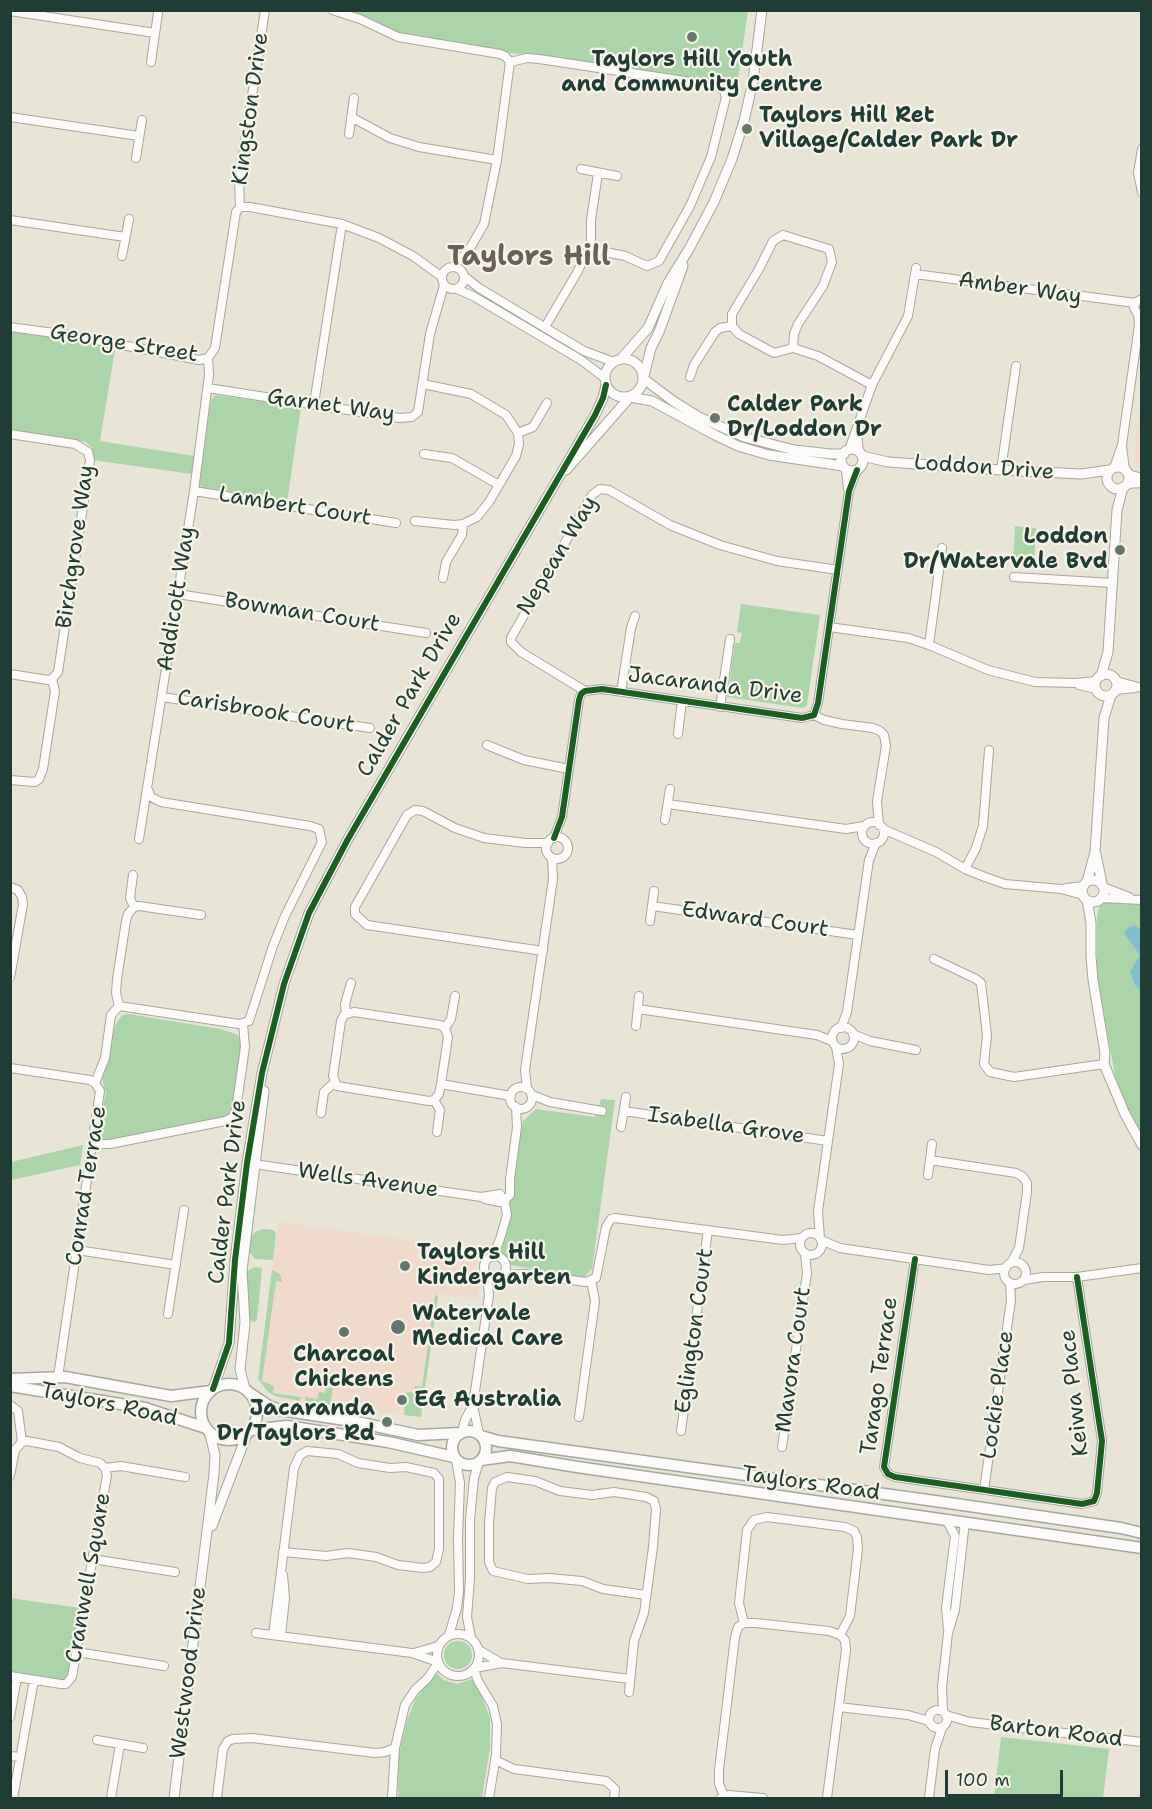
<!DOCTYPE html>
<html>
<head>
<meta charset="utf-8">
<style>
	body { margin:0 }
	#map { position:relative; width:1152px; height:1809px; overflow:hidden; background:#e8e4d6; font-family:"Shantell Sans",sans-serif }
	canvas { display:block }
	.frame { position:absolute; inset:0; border:12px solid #1f3d34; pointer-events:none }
	.scale { position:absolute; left:945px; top:1770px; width:118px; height:27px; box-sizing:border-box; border:3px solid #1f3d34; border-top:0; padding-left:8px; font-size:18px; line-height:21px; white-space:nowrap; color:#1f3d34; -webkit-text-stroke:4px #f7f3e8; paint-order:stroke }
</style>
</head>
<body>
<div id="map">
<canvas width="1152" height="1809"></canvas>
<div class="frame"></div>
<div class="scale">100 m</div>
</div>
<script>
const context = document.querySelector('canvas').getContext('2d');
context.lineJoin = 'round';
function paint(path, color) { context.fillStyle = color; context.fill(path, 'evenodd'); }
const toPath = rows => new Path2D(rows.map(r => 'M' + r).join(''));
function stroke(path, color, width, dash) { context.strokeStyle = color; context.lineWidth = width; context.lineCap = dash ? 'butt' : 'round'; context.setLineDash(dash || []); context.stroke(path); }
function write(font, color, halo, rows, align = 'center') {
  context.font = font + ' "Shantell Sans",sans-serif'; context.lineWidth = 4.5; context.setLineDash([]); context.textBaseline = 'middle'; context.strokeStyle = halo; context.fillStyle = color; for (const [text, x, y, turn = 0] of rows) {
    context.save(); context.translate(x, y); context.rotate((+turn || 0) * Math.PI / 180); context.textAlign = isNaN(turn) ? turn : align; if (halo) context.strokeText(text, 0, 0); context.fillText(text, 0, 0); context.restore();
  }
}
paint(toPath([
	[1141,400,1141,465,1134,457],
	[278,1222,482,1251,475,1267,479,1287,477,1298,436,1294,421,1417,279,1399,260,1377]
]), '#f0dacc');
paint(toPath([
	[354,11,748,11,737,86,415,39,398,34,361,17],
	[10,332,74,340,115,350,100,441,194,456,192,474,92,460,92,448,86,442,11,431],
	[216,395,301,407,287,502,204,490,199,484,211,400],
	[1015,526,1036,528,1034,565,1013,564],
	[741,604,820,615,807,705,803,708,727,697,735,643,740,643,742,633,737,632],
	[1106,900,1141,905,1141,1136,1128,1111,1115,1075,1097,976,1097,916,1100,904],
	[128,1014,220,1029,236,1034,240,1039,241,1048,232,1110,227,1117,221,1119,108,1143,103,1141,100,1137,99,1127,106,1092,102,1080,115,1026,122,1015],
	[601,1099,615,1100,592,1269,583,1278,511,1265,501,1253,523,1121,536,1109,595,1117],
	[83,1145,80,1165,11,1180,11,1162],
	[263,1229,273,1230,276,1233,273,1260,255,1259,248,1250,252,1236,255,1232],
	[254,1267,262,1268,257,1320,255,1322,249,1321,246,1272],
	[272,1270,280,1274,282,1282,276,1281,262,1381,274,1386,273,1393,301,1397,300,1401,275,1396,268,1392,258,1379],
	[435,1295,438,1296,421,1417,404,1415,407,1392,414,1393,415,1386,422,1387],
	[326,1387,333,1388,330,1405,305,1402,305,1397,317,1399,319,1392,325,1393],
	[10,1598,80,1608,70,1674,65,1681,58,1683,11,1675],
	'444 1655a14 14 0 1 1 28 0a14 14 0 1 1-28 0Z',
	[436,1673,444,1680,457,1684,472,1679,482,1697,490,1718,490,1748,482,1798,398,1798,399,1755,406,1723,416,1698],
	[1001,1737,1109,1749,1103,1798,994,1798]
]), '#acd4a9');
paint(toPath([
	[1135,925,1141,930,1141,990,1136,987,1130,972,1140,955,1124,933,1128,928]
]), '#80bfd2');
const minor = toPath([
	[332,10,360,19,398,37,500,54,505,56,510,62],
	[10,11,155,33],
	[151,62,158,13],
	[510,62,527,58,539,59,718,86,724,91,726,97,711,157,690,206,659,261,647,266,625,256,591,249,586,253,578,271,545,327],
	[10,117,139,136],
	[351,117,390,138,419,147,497,160],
	[349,134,354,98],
	[1142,149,1138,173,1142,192],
	[136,158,142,120],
	[581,169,617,176],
	[240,207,239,181,265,10],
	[10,220,125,237],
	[783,235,829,249,832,262,823,286,798,324,794,334,793,348,774,353,739,334,732,326,732,314,759,269,773,241,783,235],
	[591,249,591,220,598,173],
	[122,256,129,219],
	'442 278a11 11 0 1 1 22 0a11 11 0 1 1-22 0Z',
	[453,267,469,250,484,224,497,160,510,62],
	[915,274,1135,303],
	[464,276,479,288,584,351,614,362],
	[457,289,473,296,581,360,605,378],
	[1142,299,1136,302,1134,308,1137,313,1142,315],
	[10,327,76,336,199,360,208,358,215,348,236,212,240,207,250,207,342,224,379,238,413,256,442,277],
	[793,348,818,356,872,385],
	[690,377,694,365,715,332,720,328,732,326],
	[208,388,399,418,412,417,418,412,430,334,444,285],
	[314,404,342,224],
	[857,432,859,452],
	[518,433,533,427,547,403],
	[10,434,75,444,88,452,90,460,58,672,52,679,48,680,10,674],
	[1122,446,1125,470],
	[849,450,872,385,908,316,916,268],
	[424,454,452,458,499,485],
	[1114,468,1122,445,1139,325,1138,314],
	[846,469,848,489],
	[1001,470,1016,366],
	[1128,474,1142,478],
	[1127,484,1142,483],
	[194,491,396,523],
	[415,521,454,525,463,524,477,517,489,502,516,456,519,444,518,433,506,415,471,394,423,384],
	[1014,577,1112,583],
	[443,578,446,562,462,535,463,524],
	[178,594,426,633],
	[829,627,908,638,929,645,988,670,1035,682,1075,683,1096,681],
	[929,645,942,548],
	[1116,681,1142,688],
	[1079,685,1096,689],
	[1116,690,1135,688],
	[585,691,521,652,511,642,511,638,592,495,600,489,609,490,670,525,720,545,777,561,838,570],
	[621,692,631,628,635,616],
	[162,697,370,728],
	[720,707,730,639],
	[814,715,824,720,842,724,873,728,880,731,884,735,886,746,877,801,879,825],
	[678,734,682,701],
	[487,745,524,760,569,769],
	[10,780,35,782,39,779,43,769,55,691,52,679],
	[668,804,846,829,864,826],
	[665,820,670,789],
	'862 833a11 11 0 1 1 22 0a11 11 0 1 1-22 0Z',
	[883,829,936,852,965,869,985,877,1005,884,1061,889,1083,895],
	'546 848a11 11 0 1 1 22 0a11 11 0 1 1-22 0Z',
	[554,838,562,817,579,700,581,694,585,691,602,689,802,718,814,715,818,703,849,491,857,470],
	[139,839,194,491,209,375,208,358],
	[965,869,976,848,983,826,989,750],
	[133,875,130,898,134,907],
	[10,887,18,890,22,897,23,904,10,978],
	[1103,887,1129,897],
	[1066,888,1084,886],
	[1101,898,1142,900],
	[652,906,858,935],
	[650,921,654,891],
	[543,951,367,925,355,914,355,907,407,815,415,810,423,811,455,828,484,838,525,843,548,843],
	[934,959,976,979,981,983,987,1035,984,1064,990,1072,1014,1077,1104,1064],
	[119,1006,116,993,117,979,126,921,128,914,134,907,139,906,201,915],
	[638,1009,817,1035,832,1041],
	[354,1012,440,1025,445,1028,448,1037,441,1084,439,1094,434,1100,429,1101,337,1086,333,1076,341,1021,344,1015,354,1012],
	[346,1014,345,1004,351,983],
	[636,1026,639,996],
	'832 1038a11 11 0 1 1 22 0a11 11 0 1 1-22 0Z',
	[445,1028,451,1019,455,996],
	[841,1028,847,1012,869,860,876,843],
	[853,1034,870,1041,916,1050],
	[10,1068,90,1080,95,1083,100,1091,58,1377],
	[95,1083,105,1058,111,1015,119,1006,239,1024,249,1021,273,946,285,916,322,842,319,829,310,826,161,802,151,797,148,790],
	[441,1084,511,1096],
	'510 1098a11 11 0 1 1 22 0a11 11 0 1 1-22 0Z',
	[527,1089,525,1070,553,879,552,858],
	[532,1095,550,1102,602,1111],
	[434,1100,440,1110,437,1132],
	[624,1111,828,1141],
	[321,1113,324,1092,335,1082],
	[621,1127,626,1097],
	[93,1144,110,1144,225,1121,233,1117,236,1110,245,1047,243,1024],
	[930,1160,1016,1173,1023,1177,1027,1183,1027,1192,1019,1248,1011,1263],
	[254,1164,481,1197,500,1194],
	[928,1175,932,1144],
	[485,1199,500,1202,506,1199,510,1195,510,1179,517,1127,516,1107],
	'800 1244a11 11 0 1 1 22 0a11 11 0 1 1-22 0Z',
	[820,1238,818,1211,839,1064,836,1047],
	[821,1240,840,1248,989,1270,1006,1268],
	[77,1250,176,1265],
	'484 1267a11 11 0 1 1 22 0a11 11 0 1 1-22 0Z',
	[493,1257,500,1239,507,1215,504,1198],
	[915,1259,884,1467,888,1474,895,1477,1082,1504,1094,1501,1097,1493,1102,1441,1077,1277],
	'1004 1273a11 11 0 1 1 22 0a11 11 0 1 1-22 0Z',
	[503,1275,526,1274,586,1282,596,1278,606,1227,611,1219,615,1218,783,1240,802,1238],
	[1024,1280,1043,1277,1077,1277,1142,1268],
	[168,1314,184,1210],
	[10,1405,18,1411,22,1442],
	[579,1417,595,1301,591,1280],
	[681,1431,708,1230],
	[462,1432,465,1420,473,1405],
	[479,1434,473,1405,489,1295,487,1275],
	[782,1447,807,1273,805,1254],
	[105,1468,121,1466,185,1477],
	[10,1476,15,1450,22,1442,27,1441,59,1447,80,1458,100,1463,105,1468,107,1475,72,1677,66,1684,61,1684,10,1676],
	[984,1490,1011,1300,1010,1283],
	[946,1519,955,1536,946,1608,948,1629],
	[92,1559,175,1572],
	[744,1623,739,1603,747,1530,754,1520,767,1517,845,1527,854,1531,857,1537,858,1549,850,1616,840,1635,845,1640,846,1650,827,1798],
	[744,1623,756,1623,829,1631,840,1635],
	[256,1633,412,1653,438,1662],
	'437 1655a21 21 0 1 1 42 0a21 21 0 1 1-42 0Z',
	[273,1635,294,1468,300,1455,307,1451,338,1454,358,1463,390,1468,406,1467,429,1472,434,1473,439,1479,439,1549,436,1562,430,1567,423,1568,398,1565,376,1557,348,1553,326,1556,283,1552],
	[449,1635,457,1608,459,1592,458,1538,460,1483,456,1460],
	[281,1636,285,1598,283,1575],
	[471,1638,467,1617,470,1579,470,1520,474,1478,479,1462],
	[479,1650,501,1663],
	[77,1652,164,1666],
	[414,1653,438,1646],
	[475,1668,502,1663,630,1679],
	[474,1669,478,1681,493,1706,497,1724,496,1755,489,1798],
	[629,1692,634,1641,644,1613,653,1547,656,1509,654,1501,646,1497,614,1492,592,1495,560,1491,535,1481,507,1477,495,1482,492,1488,489,1524,489,1562,493,1571,528,1579,549,1578,582,1581,603,1589,646,1595],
	[839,1707,908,1715,929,1721],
	'929 1719a9 9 0 1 1 18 0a9 9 0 1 1-18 0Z',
	[943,1711,942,1687,948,1633,955,1610,965,1522],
	[946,1715,970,1722,1142,1742],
	[10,1717,17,1677],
	[97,1740,143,1748],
	[10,1756,20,1757],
	[495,1760,514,1769,606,1781,615,1789,614,1798],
	[724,1796,719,1784,719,1770,735,1637,738,1627,744,1623],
	[13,1798,34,1680],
	[111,1798,120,1744],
	[217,1798,223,1749,228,1741,233,1739,252,1738,375,1753,385,1752,395,1748],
	[392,1798,395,1748,405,1705,415,1690,427,1679,438,1663],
	[721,1798,729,1795,763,1798],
	[929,1798,935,1749,942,1728]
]);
const tertiary = toPath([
	'605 378a19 19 0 1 1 38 0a19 19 0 1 1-38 0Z',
	[621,359,648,328,668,283,689,249,714,202,732,159,744,121,753,81,762,10],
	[644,376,651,348,659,332,683,266],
	[644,379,673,401,699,417,744,437,794,450,831,454,844,454],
	[630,397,652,401,715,435,738,446,769,455,843,466],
	'841 460a11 11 0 1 1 22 0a11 11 0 1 1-22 0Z',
	[862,456,888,462,1001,470,1081,474,1110,470],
	'1107 478a11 11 0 1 1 22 0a11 11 0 1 1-22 0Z',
	[566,470,630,397],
	'1095 685a11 11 0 1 1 22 0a11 11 0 1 1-22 0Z',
	[1101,676,1108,652,1117,510,1123,487],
	[1096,854,1102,884],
	'1082 891a11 11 0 1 1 22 0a11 11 0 1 1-22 0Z',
	[1087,882,1095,852,1104,718,1111,695],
	[1087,900,1091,923,1091,956,1093,980,1105,1053,1104,1064,1125,1114,1142,1145],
	[213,1389,229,1343,235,1260,247,1163,262,1073,284,984,309,913,348,839,595,415,603,398,606,385],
	[245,1389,240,1369,245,1323,242,1271,264,1091],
	[212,1526,247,1434],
	[174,1798,214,1474,215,1455,209,1431]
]);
const secondary = toPath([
	[10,1379,65,1377,171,1396,211,1391],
	'201 1412a28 28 0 1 1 56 0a28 28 0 1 1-56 0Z',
	[10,1386,145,1408,206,1428],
	[251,1394,269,1406,280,1410,352,1421,418,1435,460,1433],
	[251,1430,287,1426,388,1442,454,1457],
	'452 1448a17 17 0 1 1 34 0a17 17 0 1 1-34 0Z',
	[481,1436,498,1441,935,1501,1121,1528,1142,1533],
	[481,1460,510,1456,577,1467,1142,1548]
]);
stroke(minor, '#a5a69d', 10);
stroke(tertiary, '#a5a69d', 11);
stroke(secondary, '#a5a69d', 13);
stroke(minor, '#fcfbf9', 8);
stroke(tertiary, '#fcfbf9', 9);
stroke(secondary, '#fcfbf9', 10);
stroke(toPath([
	[554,838,562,817,579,700,581,694,585,691,602,689,802,718,814,715,818,703,849,491,857,470],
	[915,1259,884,1467,888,1474,895,1477,1082,1504,1094,1501,1097,1493,1102,1441,1077,1277],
	[213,1389,229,1343,235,1260,247,1163,262,1073,284,984,309,913,348,839,595,415,603,398,606,385]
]), '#1b5e20', 6);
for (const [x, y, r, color] of [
	[692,37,6,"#65776d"],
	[747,129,6,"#65776d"],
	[715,418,6,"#65776d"],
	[1120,550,6,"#65776d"],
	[405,1266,6,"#65776d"],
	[398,1327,8,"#65776d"],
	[344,1332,6,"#65776d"],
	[402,1400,6,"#65776d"],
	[387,1422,6,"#65776d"]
]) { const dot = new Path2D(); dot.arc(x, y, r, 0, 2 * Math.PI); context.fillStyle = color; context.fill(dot); stroke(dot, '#f7f3e8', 2); }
write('bold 22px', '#1f3d34', '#f7f3e8', [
	["Taylors Hill Youth",692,60,"center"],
	["and Community Centre",692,85,"center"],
	["Taylors Hill Ret",759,116],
	["Village/Calder Park Dr",759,141],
	["Calder Park",727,405],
	["Dr/Loddon Dr",727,430],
	["Loddon",1108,537,"right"],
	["Dr/Watervale Bvd",1108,562,"right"],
	["Taylors Hill",417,1253],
	["Kindergarten",417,1278],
	["Watervale",412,1314],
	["Medical Care",412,1339],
	["Charcoal",344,1355,"center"],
	["Chickens",344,1380,"center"],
	["EG Australia",414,1400],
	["Jacaranda",375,1409,"right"],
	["Dr/Taylors Rd",375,1434,"right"]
], 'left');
write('22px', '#1f3d34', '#f7f3e8', [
	["Kingston Drive",251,109,-82],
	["Amber Way",1020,289,8],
	["George Street",124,344,9],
	["Garnet Way",331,406,8],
	["Loddon Drive",984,468,4],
	["Lambert Court",295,507,9],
	["Birchgrove Way",76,547,-82],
	["Nepean Way",558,556,-59],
	["Addicott Way",177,599,-81],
	["Bowman Court",302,613,9],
	["Jacaranda Drive",715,686,7],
	["Calder Park Drive",410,695,-60],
	["Carisbrook Court",266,712,9],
	["Edward Court",755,920,8],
	["Isabella Grove",726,1126,8],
	["Wells Avenue",368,1181,8],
	["Conrad Terrace",87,1186,-81],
	["Calder Park Drive",228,1192,-83],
	["Eglington Court",695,1331,-82],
	["Mavora Court",794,1360,-82],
	["Tarago Terrace",880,1376,-82],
	["Keiwa Place",1075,1393,-96],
	["Lockie Place",998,1395,-82],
	["Taylors Road",109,1405,12],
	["Taylors Road",811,1484,8],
	["Cranwell Square",89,1578,-80],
	["Westwood Drive",189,1673,-83],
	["Barton Road",1056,1732,7]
]);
write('bold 28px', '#696059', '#f7f3e8', [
	["Taylors Hill",529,258]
]);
</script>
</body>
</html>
